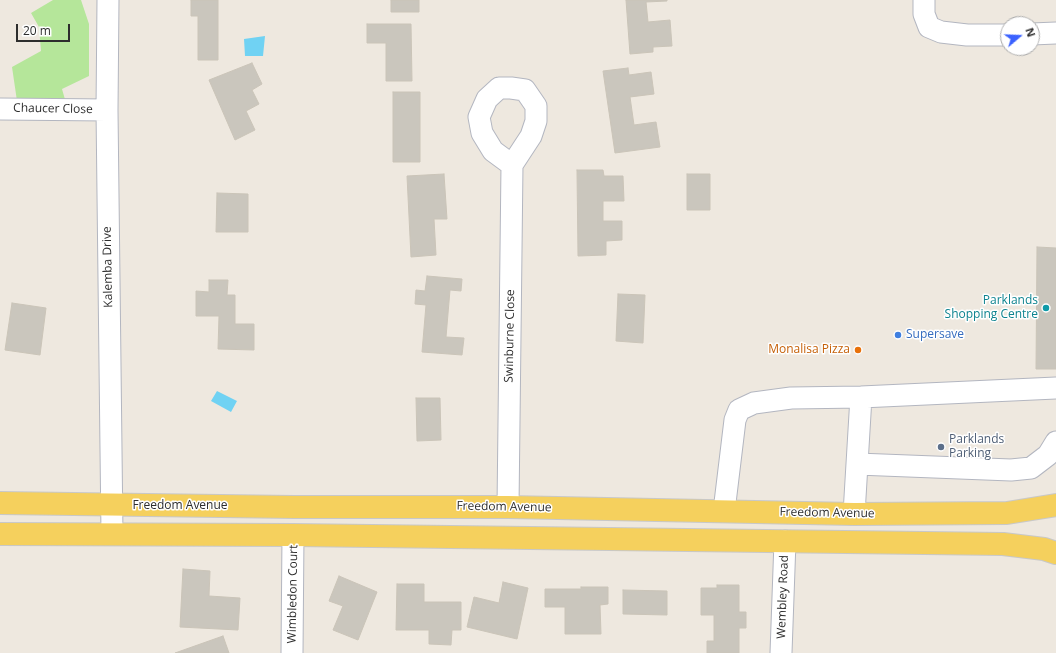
<!DOCTYPE html>
<html>
<head>
<meta charset="utf-8">
<style>
	body { margin:0 }
	#map { position:relative; width:1056px; height:653px; overflow:hidden; background:#eee8df; font-family:"Open Sans",sans-serif }
	canvas { display:block }
	.north { position:absolute; left:1000px; top:16px; width:40px; height:40px; box-sizing:border-box; background:#fff; border:1px solid #ababab; border-radius:50%; rotate:71deg; font-size:11px; font-weight:700; line-height:16px; text-align:center; color:#2d2d2d }
	.north::after { content:''; display:block; margin:auto; width:14px; height:18px; background:#3b62ff; clip-path:polygon(50% 0,100% 100%,50% 72%,0 100%) }
	.scale { position:absolute; left:16px; top:24px; width:54px; height:18px; box-sizing:border-box; border:2px solid #2d2d2d; border-top:0; padding-left:5px; font-size:12px; line-height:14px; white-space:nowrap; color:#2d2d2d; -webkit-text-stroke:3px #fff; paint-order:stroke }
</style>
</head>
<body>
<div id="map">
<canvas width="1056" height="653"></canvas>
<div class="north">N</div>
<div class="scale">20 m</div>
</div>
<script>
const context = document.querySelector('canvas').getContext('2d');
context.lineJoin = 'round';
function paint(path, color) { context.fillStyle = color; context.fill(path, 'evenodd'); }
const toPath = rows => new Path2D(rows.map(r => 'M' + r).join(''));
function stroke(path, color, width, dash) { context.strokeStyle = color; context.lineWidth = width; context.lineCap = dash ? 'butt' : 'round'; context.setLineDash(dash || []); context.stroke(path); }
function write(font, color, halo, rows, align = 'center') {
  context.font = font + ' "Open Sans",sans-serif'; context.lineWidth = 3; context.setLineDash([]); context.textBaseline = 'middle'; context.strokeStyle = halo; context.fillStyle = color; for (const [text, x, y, turn = 0] of rows) {
    context.save(); context.translate(x, y); context.rotate((+turn || 0) * Math.PI / 180); context.textAlign = isNaN(turn) ? turn : align; if (halo) context.strokeText(text, 0, 0); context.fillText(text, 0, 0); context.restore();
  }
}
paint(toPath([
	[53,0,81,0,89,24,89,76,62,89,66,103,17,101,12,67,41,51,39,27,31,13]
]), '#b5e69a');
paint(toPath([
	[265,36,263,56,245,56,244,39],
	[217,391,237,401,231,412,211,401]
]), '#70d2f3');
const building = toPath([
	[191,0,218,0,218,60,198,60,198,16,191,16,191,0],
	[391,0,419,0,419,12,391,12,391,0],
	[626,0,667,0,667,1,646,2,648,22,670,20,672,46,653,47,653,52,630,54,626,0],
	[367,24,411,24,412,81,386,81,386,43,367,43,367,24],
	[252,63,262,84,252,90,259,104,246,111,255,130,235,140,209,80,252,63],
	[628,68,629,75,651,72,654,94,630,97,634,125,656,122,660,147,615,153,603,71,628,68],
	[393,92,420,92,420,162,393,162,393,92],
	[577,170,603,170,604,176,623,176,624,201,603,201,603,221,622,221,622,240,606,241,606,255,578,256,577,170],
	[444,174,447,219,434,219,436,255,411,257,407,176,444,174],
	[687,174,710,174,710,210,687,210,687,174],
	[217,193,248,194,248,232,216,232,217,193],
	[1037,247,1056,248,1056,369,1036,369,1037,247],
	[427,276,462,279,461,291,450,290,446,337,464,338,462,355,422,352,426,305,415,304,416,290,425,291,427,276],
	[209,280,228,280,227,295,235,295,235,324,254,324,254,350,218,349,219,316,196,316,196,291,209,292,209,280],
	[618,294,645,295,643,343,616,341,618,294],
	[12,303,46,308,40,355,5,350,12,303],
	[416,398,440,398,441,440,417,441,416,398],
	[183,569,210,571,209,596,240,598,238,630,180,627,183,569],
	[339,576,377,592,358,640,333,630,343,606,329,601,339,576],
	[503,582,528,588,517,639,467,627,474,597,499,603,503,582],
	[397,584,424,584,424,602,461,602,461,630,452,630,451,645,429,644,429,630,396,630,397,584],
	[717,585,739,585,739,612,746,612,746,628,739,628,739,653,707,653,707,641,714,641,714,615,701,615,701,588,717,588,717,585],
	[581,587,608,587,608,604,600,605,601,634,565,634,565,607,545,607,545,589,581,589,581,587],
	[623,590,667,591,667,615,623,614,623,590],
	[223,636,229,653,175,653,223,636]
]);
paint(building, '#cac6bd');
stroke(building, '#cac4b8', 1);
const minor = toPath([
	[108,0,107,110,112,534],
	[924,0,924,14,929,27,941,32,967,35,1008,35],
	[1032,34,1056,33],
	[499,88,511,88,525,90,536,106,536,121,531,136,512,165,493,151,482,133,479,117,487,99,499,88],
	[0,109,107,110],
	[857,464,1011,470,1031,468,1048,455,1056,442],
	[508,507,512,165],
	[724,511,735,420,739,410,754,403,791,398,861,397,1056,388],
	[854,514,861,397],
	[292,653,293,535],
	[781,653,785,541]
]);
const major = toPath([
	[0,503,294,507,508,507,854,514,1007,513,1056,505],
	[0,534,293,535,1003,544,1044,549,1056,553]
]);
stroke(minor, '#b3b6c0', 23);
stroke(major, '#c8c8c8', 24);
stroke(minor, '#fff', 21);
stroke(major, '#f5d05d', 22);
for (const [x, y, r, color] of [
	[1046,308,4,"#0f9aa8"],
	[898,335,4,"#3f7fe0"],
	[858,350,4,"#e8710a"],
	[941,447,4,"#5c6f8a"]
]) { const dot = new Path2D(); dot.arc(x, y, r, 0, 2 * Math.PI); context.fillStyle = color; context.fill(dot); stroke(dot, '#fff', 1.5); }
write('12px', '#2d2d2d', '#fff', [
	["Chaucer Close",53,109,1],
	["Kalemba Drive",108,267,-91],
	["Swinburne Close",510,336,-89],
	["Freedom Avenue",180,506],
	["Freedom Avenue",504,507,1],
	["Freedom Avenue",827,513,1],
	["Wimbledon Court",293,594,-89],
	["Wembley Road",783,597,-88]
]);
write('12px', '#0d838f', '#fff', [
	["Parklands",1038,301],
	["Shopping Centre",1038,315]
], 'right');
write('12px', '#366cbe', '#fff', [
	["Supersave",906,335]
], 'left');
write('12px', '#c56008', '#fff', [
	["Monalisa Pizza",850,350]
], 'right');
write('12px', '#4e5e75', '#fff', [
	["Parklands",949,440],
	["Parking",949,454]
], 'left');
</script>
</body>
</html>
